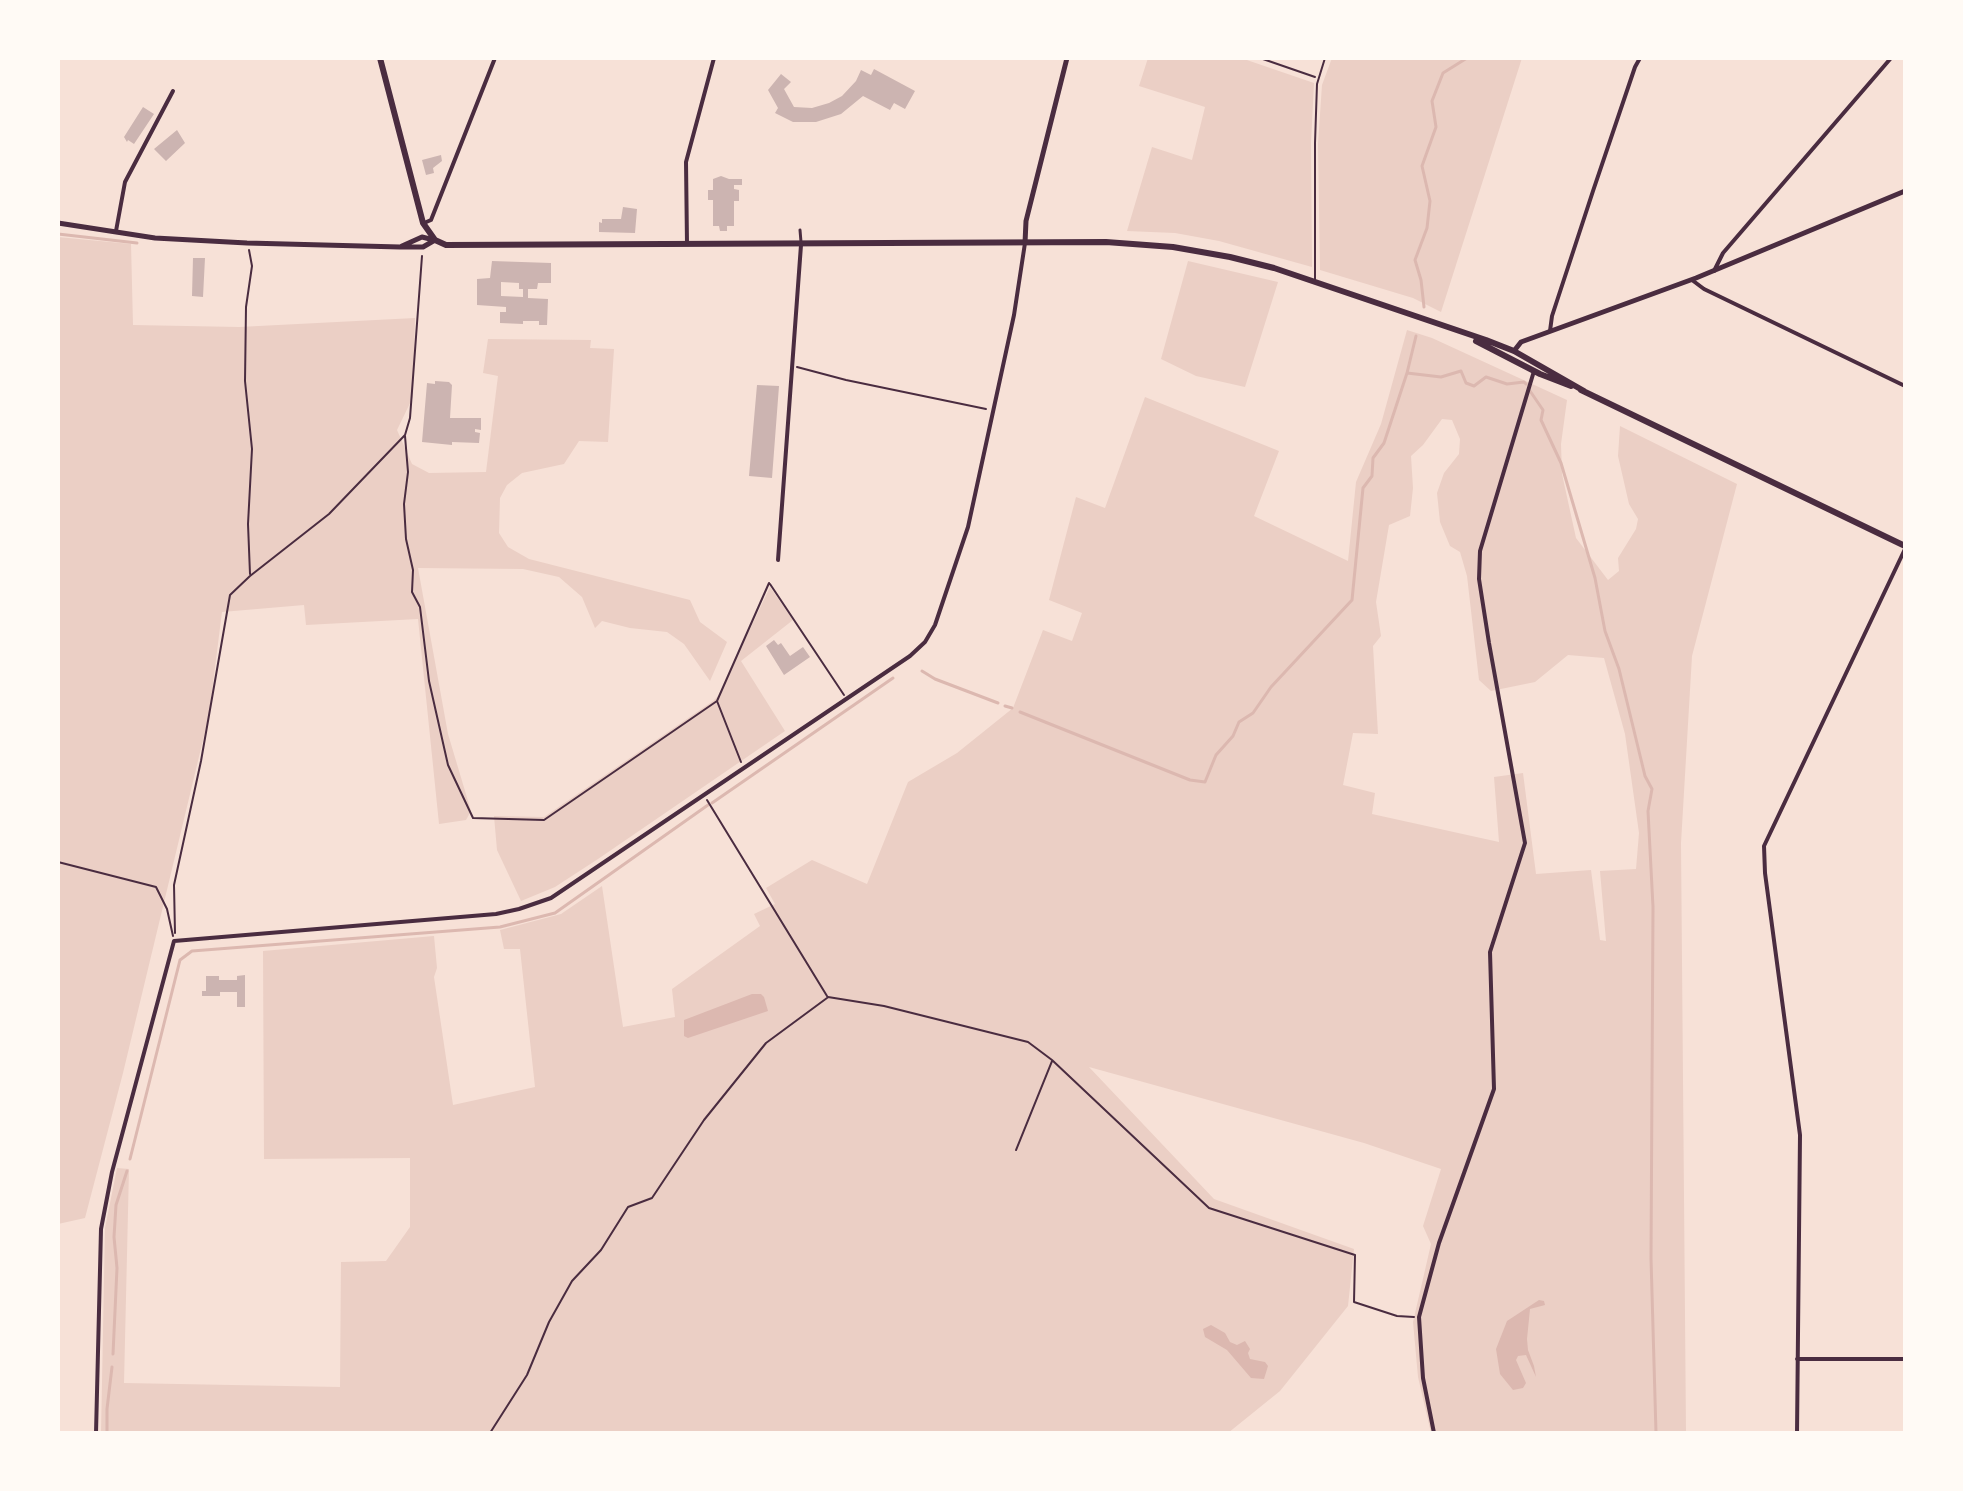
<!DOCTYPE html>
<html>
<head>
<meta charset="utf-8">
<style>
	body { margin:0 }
	#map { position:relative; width:1963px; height:1491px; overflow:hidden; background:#f7e1d7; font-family:Karla,sans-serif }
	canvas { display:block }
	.frame { position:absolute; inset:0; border:60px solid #fffaf5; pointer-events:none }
</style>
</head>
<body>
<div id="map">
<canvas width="1963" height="1491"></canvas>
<div class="frame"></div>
</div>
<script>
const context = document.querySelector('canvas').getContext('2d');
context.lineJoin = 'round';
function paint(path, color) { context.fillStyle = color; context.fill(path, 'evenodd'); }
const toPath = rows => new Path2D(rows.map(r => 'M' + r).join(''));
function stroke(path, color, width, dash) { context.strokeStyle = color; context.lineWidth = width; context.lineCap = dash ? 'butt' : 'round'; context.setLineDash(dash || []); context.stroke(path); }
paint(toPath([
	[1148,58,1241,58,1314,83,1311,143,1312,267,1219,241,1175,233,1127,231,1152,147,1192,160,1205,107,1139,86],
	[1332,58,1522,58,1441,312,1413,298,1320,270,1318,144,1322,85],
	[58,237,131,244,133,325,239,327,415,318,413,397,397,430,412,464,429,473,486,472,498,376,483,373,488,339,591,340,590,348,614,349,608,442,579,441,564,464,522,473,507,485,500,498,499,533,508,547,529,559,690,600,700,622,727,642,710,681,684,644,667,632,630,628,602,621,595,628,582,597,559,577,523,569,418,568,448,734,471,811,466,820,439,824,418,619,306,625,304,605,222,612,209,715,123,1073,85,1218,58,1224],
	[1188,261,1278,282,1245,387,1196,376,1161,359],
	[1407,330,1432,338,1567,400,1561,444,1562,474,1576,538,1608,580,1619,571,1618,558,1636,529,1638,519,1629,504,1618,456,1620,426,1737,484,1692,656,1681,843,1686,1433,1431,1433,1418,1377,1413,1322,1431,1244,1423,1226,1441,1169,1364,1143,1089,1067,1214,1199,1354,1249,1348,1306,1280,1391,1228,1433,101,1433,105,1228,117,1168,129,1169,124,1383,340,1387,341,1262,386,1261,410,1227,410,1158,264,1159,263,951,434,936,437,968,434,977,453,1105,535,1087,520,949,504,949,500,930,561,914,602,886,623,1027,675,1017,672,989,760,926,754,914,775,904,766,888,812,860,867,884,908,782,957,753,1013,708,1043,630,1072,641,1082,613,1049,600,1076,497,1105,508,1145,397,1279,451,1254,516,1348,561,1356,482,1381,424],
	[1442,419,1452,420,1460,439,1459,454,1444,473,1437,493,1440,522,1450,546,1460,552,1467,576,1479,680,1491,691,1535,682,1568,655,1604,658,1625,734,1639,833,1636,869,1600,871,1606,941,1600,940,1591,870,1536,874,1523,773,1494,777,1499,842,1372,814,1375,793,1343,785,1353,733,1378,734,1373,646,1381,636,1376,602,1389,525,1410,516,1413,488,1411,456,1423,445],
	[770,587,793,620,741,661,785,731,598,859,555,887,521,901,497,850,494,816,544,817,713,701,718,696]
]), '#ebcfc5');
paint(toPath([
	[752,994,761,994,764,997,768,1011,688,1038,684,1036,684,1020],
	[1539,1300,1544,1301,1545,1305,1530,1309,1527,1339,1528,1350,1534,1366,1536,1377,1526,1355,1518,1356,1516,1360,1526,1383,1523,1388,1513,1390,1500,1374,1496,1349,1507,1321],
	[1211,1325,1225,1333,1230,1342,1237,1345,1245,1341,1250,1349,1248,1353,1250,1359,1265,1362,1268,1366,1264,1379,1251,1378,1227,1350,1205,1337,1203,1329]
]), '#dcb8b0');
stroke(toPath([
	[58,234,137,243],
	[1424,307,1421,280,1415,260,1427,228,1430,201,1422,166,1436,127,1432,101,1443,73,1467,58],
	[1416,336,1407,373,1441,377,1461,371,1466,383,1474,386,1486,377,1507,384,1524,382,1526,384],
	[1530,391,1543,410,1541,420,1561,463,1595,578,1605,631,1619,669,1645,776,1652,789,1648,811,1653,907,1651,1258,1656,1433],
	[922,671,935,679,998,703],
	[1005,706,1012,708],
	[1020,712,1190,780,1205,782,1216,755,1233,736,1239,722,1253,713,1271,687,1352,600,1363,488,1372,476,1373,458,1384,443,1407,373],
	[712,803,893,678],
	[130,1159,180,960,192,951,500,927,555,913,708,805],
	[113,1354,117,1268,114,1237,116,1205,127,1171],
	[107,1433,107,1409,112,1367]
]), '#dcb8b0', 3);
paint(toPath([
	[874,69,915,91,905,109,894,103,890,110,863,96,841,114,816,122,793,122,775,113,778,108,768,90,781,74,791,82,784,89,794,107,812,108,829,103,842,96,856,81,861,70,871,75],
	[143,107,154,114,134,144,128,140,127,142,124,137],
	[177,130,185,143,166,161,154,149],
	[441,155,442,161,433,168,434,173,426,175,422,160],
	[721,176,729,179,742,179,742,185,734,185,734,189,739,190,739,201,734,201,734,226,727,226,727,231,720,231,719,226,713,226,713,200,708,200,708,190,713,190,713,179],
	[623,207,637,209,635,233,599,232,599,222,602,223,602,219,621,219],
	[193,258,205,258,203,297,192,296],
	[492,261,551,263,551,283,538,283,537,289,528,289,528,298,548,299,547,325,539,325,539,321,523,321,523,324,500,323,500,312,506,312,506,307,477,305,477,279,490,278],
	[501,282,519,283,519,289,523,289,523,297,501,296],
	[435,381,449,382,452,385,450,418,481,418,481,430,475,429,475,432,480,433,479,443,452,442,452,445,422,442,427,383,435,384],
	[757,385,779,386,772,478,749,476],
	[774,640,778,645,781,643,790,656,803,647,810,657,784,675,766,646],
	[245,975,245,1007,237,1007,237,992,220,992,220,996,202,996,202,991,206,991,206,976,219,976,219,980,237,980,237,976]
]), '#ccb4b1');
stroke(toPath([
	[1260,58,1315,77],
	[249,250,252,266,246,307,245,381,252,449,248,524,250,574],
	[797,367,846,380,986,409],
	[405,436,408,472,404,504,406,539,413,570,412,592,420,607,429,681,448,765,473,818,544,820,717,701],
	[770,584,844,695],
	[741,762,717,701,769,583],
	[707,800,827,996],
	[58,862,156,887,167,909,173,936],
	[175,933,174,885,201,761,230,595,250,576,329,514,405,435,410,418,422,256],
	[828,997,884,1006,1028,1042,1052,1060,1209,1208,1355,1255,1354,1302,1397,1316,1414,1317],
	[1016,1150,1052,1061],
	[490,1433,527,1375,549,1322,572,1281,601,1250,628,1207,652,1198,704,1120,766,1043,827,998]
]), '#4a2c40', 2);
stroke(toPath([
	[1315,280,1315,143,1317,84,1325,58]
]), '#4a2c40', 2);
stroke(toPath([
	[800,230,801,242]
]), '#4a2c40', 3);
stroke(toPath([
	[424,223,431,220,495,58],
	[116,231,125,182,173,91],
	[687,244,686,162,714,58],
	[1714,271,1723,253,1891,58],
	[1692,280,1704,289,1905,386],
	[1550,331,1552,316,1593,191,1635,67,1640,58],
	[778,560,801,245],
	[1797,1359,1905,1359],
	[96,1433,101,1229,112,1172,174,941,496,914,519,909,551,898,910,656,925,642,935,625,968,527,1014,315,1025,243],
	[1434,1433,1423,1378,1419,1317,1439,1243,1494,1089,1490,952,1525,843,1489,643,1479,579,1480,551,1534,371],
	[1797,1433,1800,1135,1765,873,1764,846,1905,549]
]), '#4a2c40', 4);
stroke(toPath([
	[58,223,155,238,247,243,400,247,423,247,435,240],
	[1025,243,1026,221,1067,58],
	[402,246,422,237,434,240],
	[1514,351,1521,342,1696,278,1905,191]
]), '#4a2c40', 5);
stroke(toPath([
	[380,58,423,223,435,240,446,245,1106,242,1173,247,1230,257,1274,268,1486,340,1514,351,1584,391],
	[1476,341,1540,374,1571,386],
	[1581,390,1905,546]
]), '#4a2c40', 6);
</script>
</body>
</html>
